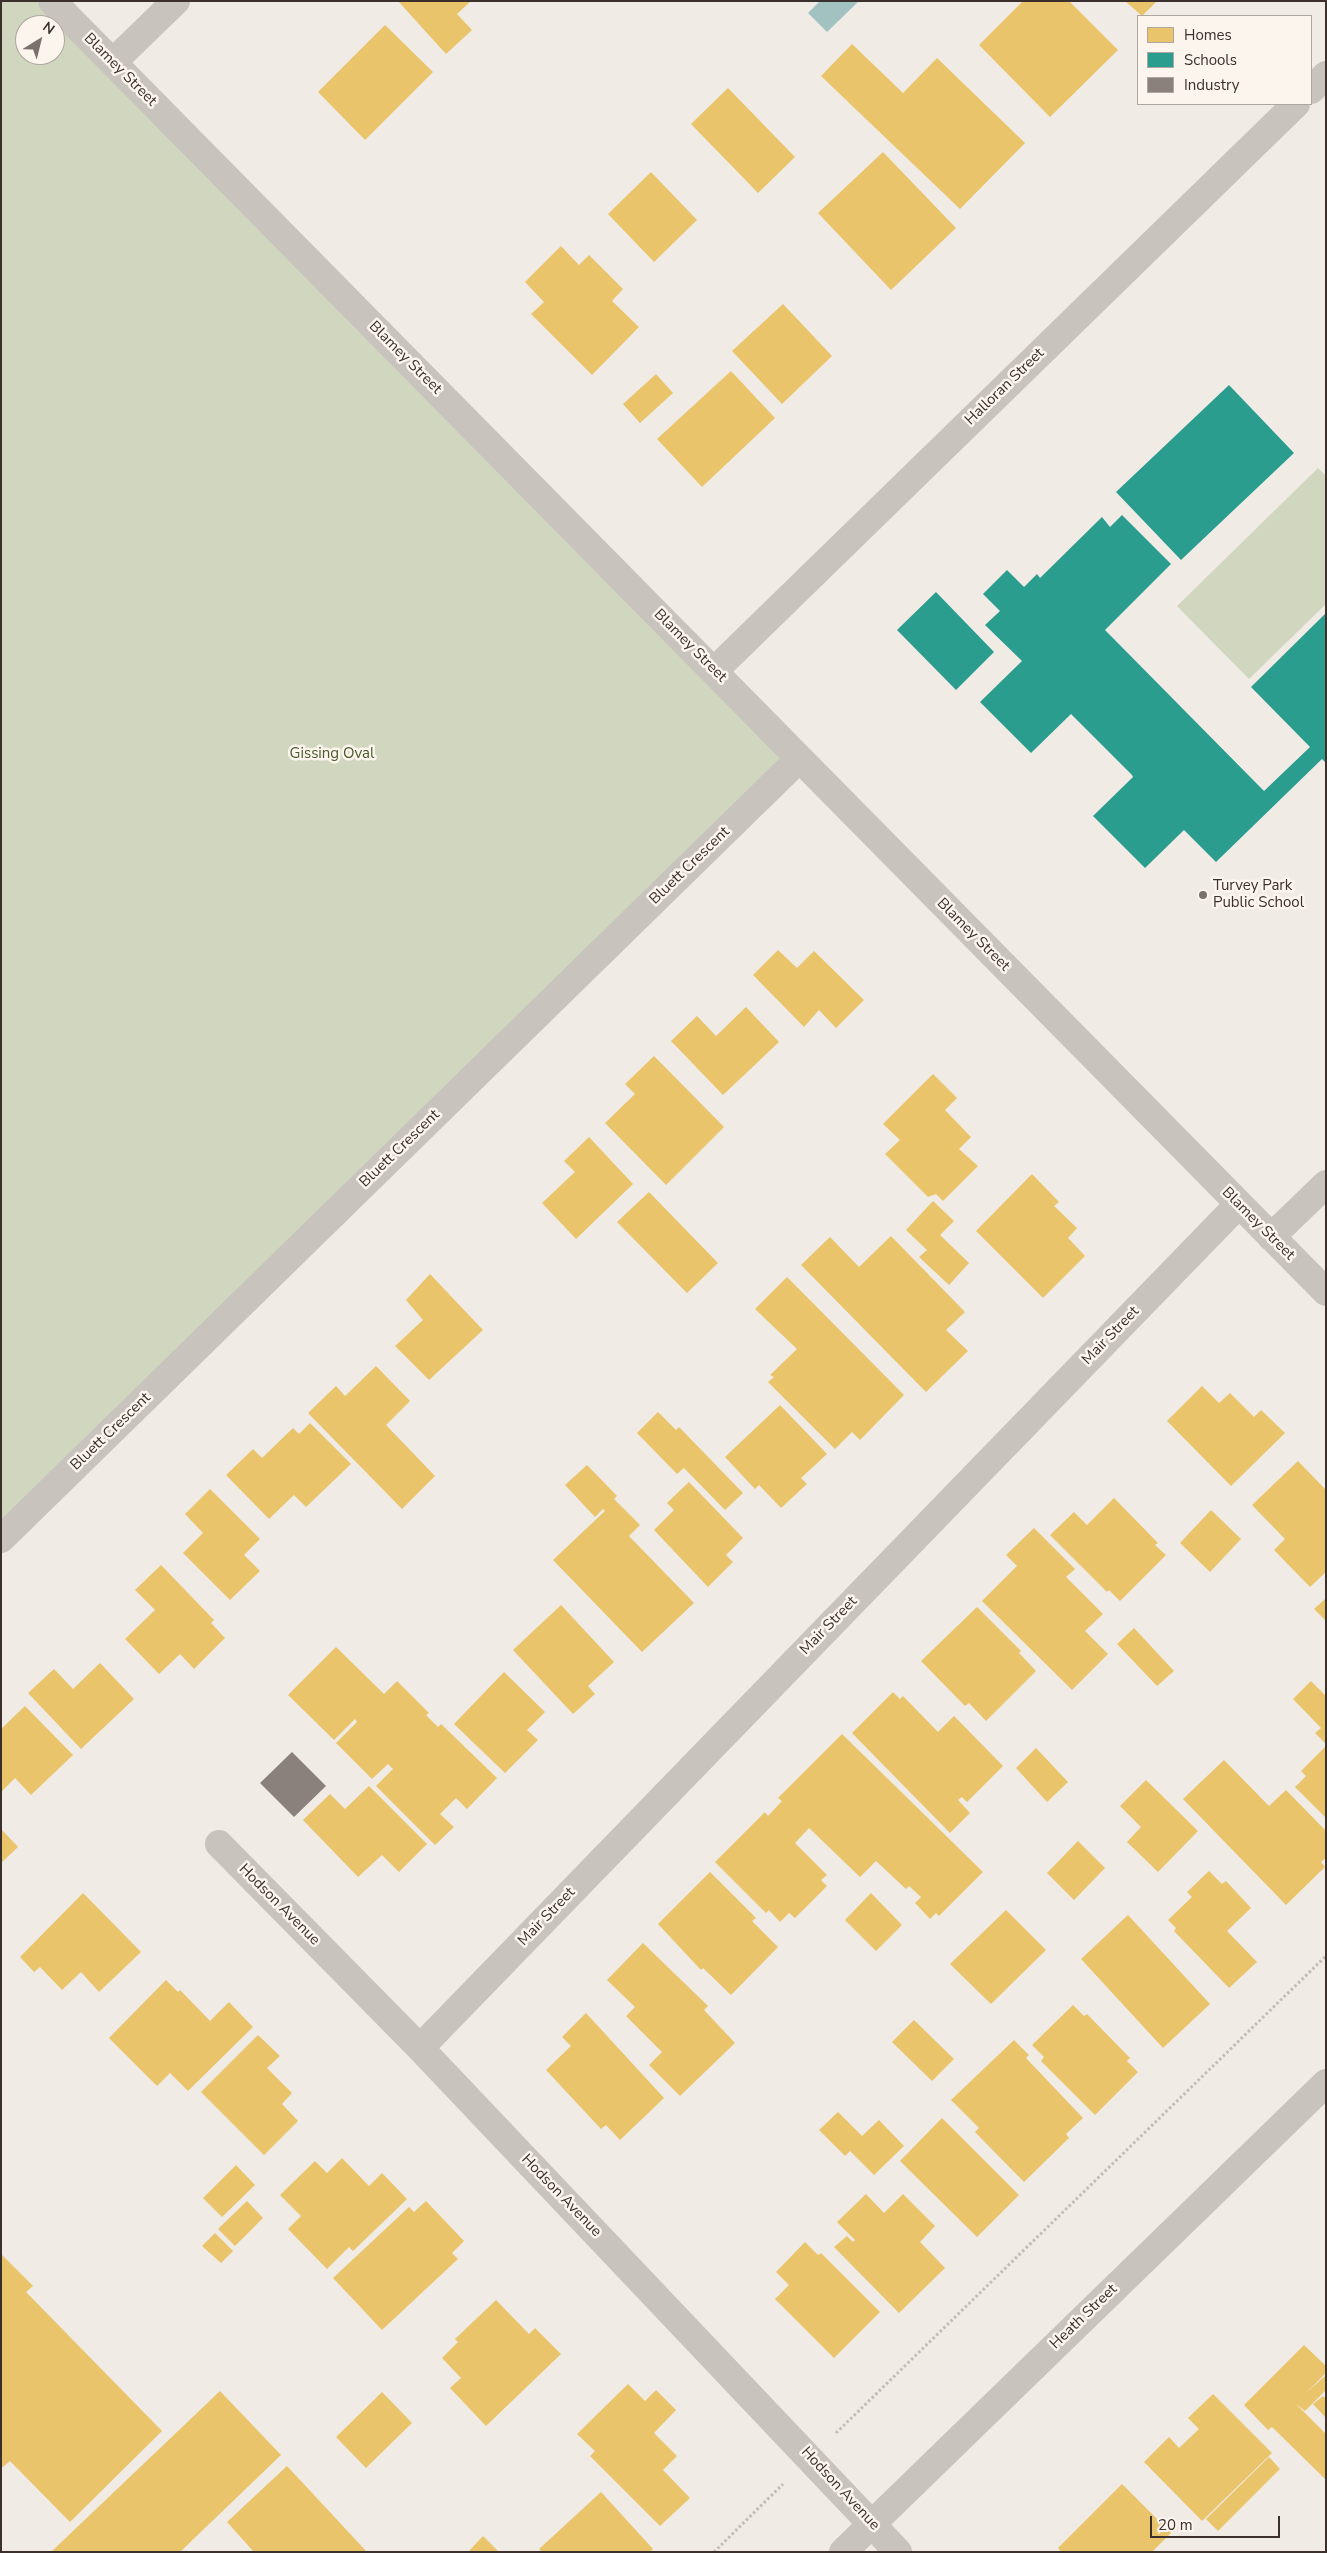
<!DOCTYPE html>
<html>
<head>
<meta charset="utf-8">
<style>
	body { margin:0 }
	#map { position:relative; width:1327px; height:2553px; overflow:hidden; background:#f0ebe5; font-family:"Nunito Sans",sans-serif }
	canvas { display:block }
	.frame { position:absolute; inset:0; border:2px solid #3b302b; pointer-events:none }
	.legend { position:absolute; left:1137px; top:15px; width:175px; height:90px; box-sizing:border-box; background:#fbf5ee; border:1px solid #aea6a0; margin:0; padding:6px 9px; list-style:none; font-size:15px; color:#3b302b }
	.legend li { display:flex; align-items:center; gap:10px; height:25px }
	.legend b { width:25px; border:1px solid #aea6a0 }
	.north { position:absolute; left:15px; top:15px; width:50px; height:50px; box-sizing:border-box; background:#fbf5ee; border:1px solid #aea6a0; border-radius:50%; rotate:36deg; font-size:14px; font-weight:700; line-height:20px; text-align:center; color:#3b302b }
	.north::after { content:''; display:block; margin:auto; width:18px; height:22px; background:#7a716c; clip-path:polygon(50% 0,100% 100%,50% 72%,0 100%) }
	.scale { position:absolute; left:1150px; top:2516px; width:130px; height:22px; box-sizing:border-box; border:2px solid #3b302b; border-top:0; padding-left:6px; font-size:15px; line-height:18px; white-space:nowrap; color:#3b302b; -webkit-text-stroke:4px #fbf5ee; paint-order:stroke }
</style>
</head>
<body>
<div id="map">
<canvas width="1327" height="2553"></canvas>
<div class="frame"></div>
<ul class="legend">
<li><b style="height:14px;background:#e9c46a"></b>Homes</li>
<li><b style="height:14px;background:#2a9d8f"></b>Schools</li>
<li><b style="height:14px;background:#8a817c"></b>Industry</li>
</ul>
<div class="north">N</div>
<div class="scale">20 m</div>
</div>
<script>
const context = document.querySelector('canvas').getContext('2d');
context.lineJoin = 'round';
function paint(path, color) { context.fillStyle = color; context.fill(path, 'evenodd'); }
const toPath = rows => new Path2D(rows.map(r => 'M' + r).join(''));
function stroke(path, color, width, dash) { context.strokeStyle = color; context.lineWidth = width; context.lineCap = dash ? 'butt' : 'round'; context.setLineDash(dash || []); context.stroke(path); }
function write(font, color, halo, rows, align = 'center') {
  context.font = font + ' "Nunito Sans",sans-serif'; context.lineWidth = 5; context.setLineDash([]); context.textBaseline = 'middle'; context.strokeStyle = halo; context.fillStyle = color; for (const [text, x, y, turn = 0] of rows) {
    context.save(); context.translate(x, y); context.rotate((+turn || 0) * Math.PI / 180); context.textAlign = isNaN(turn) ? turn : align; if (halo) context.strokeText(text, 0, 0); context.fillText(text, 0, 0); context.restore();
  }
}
paint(toPath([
	[1,1,52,1,799,759,1,1539],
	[25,25,55,25,55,55,25,55],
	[1318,468,1326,476,1326,604,1249,679,1177,606]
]), '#d1d6bf');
paint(toPath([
	[820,1,859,1,827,32,808,13]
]), '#a1c2c1');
paint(toPath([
	[398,1,471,1,457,14,472,30,446,54],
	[1023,1,1069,1,1118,50,1050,117,979,45],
	[1125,1,1157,1,1142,16],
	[385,25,433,72,365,140,318,92],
	[852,44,903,93,937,58,1025,143,960,209,821,76],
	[728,88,795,157,758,193,691,124],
	[883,152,956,228,891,290,818,213],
	[651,172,697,220,654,262,608,214],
	[561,246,579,265,589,255,623,289,612,301,639,327,592,375,531,314,544,302,525,282],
	[783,304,832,356,782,404,732,351],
	[731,371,775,418,702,487,657,439],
	[656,374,673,393,640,423,623,404],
	[778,950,797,968,814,951,864,1000,836,1028,819,1010,804,1027,753,975],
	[746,1007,779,1042,723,1095,671,1041,697,1016,716,1036],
	[654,1056,724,1127,666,1185,605,1123,635,1094,625,1084],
	[933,1074,957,1098,945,1110,971,1137,959,1149,978,1166,943,1201,936,1194,928,1197,885,1154,900,1140,883,1124],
	[589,1137,633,1184,576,1239,542,1203,575,1172,564,1161],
	[1032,1174,1059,1202,1054,1206,1077,1228,1068,1238,1085,1256,1043,1298,976,1231],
	[649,1192,718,1263,687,1293,617,1222],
	[933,1201,954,1221,940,1235,969,1263,949,1285,919,1257,927,1250,906,1230],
	[891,1236,965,1312,946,1330,968,1351,926,1392,801,1265,830,1237,859,1267],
	[430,1274,483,1330,429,1380,395,1346,423,1320,406,1300],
	[787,1277,904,1395,860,1440,852,1432,835,1449,768,1382,774,1377,770,1375,797,1349,755,1309],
	[376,1366,410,1401,386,1425,435,1476,402,1509,308,1413,336,1386,345,1396],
	[1202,1386,1219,1403,1230,1393,1254,1417,1261,1410,1285,1433,1231,1486,1167,1421],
	[780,1405,827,1454,801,1478,807,1484,781,1508,759,1485,755,1489,725,1457],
	[658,1412,676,1430,679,1427,743,1493,725,1510,684,1468,677,1474,637,1433],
	[310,1423,351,1464,306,1507,294,1495,269,1519,226,1475,253,1449,262,1458,293,1428,299,1434],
	[1298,1461,1326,1490,1326,1572,1310,1587,1274,1550,1285,1539,1252,1505],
	[587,1465,617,1496,614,1499,640,1525,629,1536,694,1603,642,1652,553,1560,605,1511,603,1509,595,1517,565,1485],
	[689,1482,743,1538,726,1555,733,1562,708,1587,654,1530,674,1510,667,1503],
	[210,1489,260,1539,244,1555,260,1571,230,1600,183,1553,203,1533,185,1514],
	[1114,1498,1158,1543,1155,1545,1166,1555,1120,1601,1109,1590,1107,1592,1050,1535,1074,1512,1087,1525],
	[1211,1510,1241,1539,1210,1572,1180,1543],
	[1034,1528,1075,1569,1066,1577,1103,1614,1085,1631,1108,1654,1072,1690,982,1601,1017,1566,1006,1555],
	[161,1565,214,1620,211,1623,225,1638,194,1669,180,1654,159,1674,125,1639,155,1610,135,1590],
	[1326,1598,1326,1621,1314,1609],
	[561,1605,614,1662,588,1686,595,1694,573,1714,513,1650],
	[977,1607,1021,1651,1019,1653,1036,1671,986,1721,969,1703,965,1706,921,1661],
	[1134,1628,1174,1671,1157,1686,1117,1644],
	[336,1647,384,1694,397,1681,429,1713,426,1715,438,1727,441,1724,497,1778,467,1809,456,1798,440,1814,454,1827,435,1845,376,1786,393,1769,388,1764,372,1779,336,1743,357,1722,355,1719,334,1740,288,1695],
	[100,1663,134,1699,81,1749,28,1693,54,1669,73,1689],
	[504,1672,545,1712,527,1730,538,1740,505,1773,454,1724],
	[1311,1681,1326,1696,1326,1744,1315,1733,1321,1728,1293,1699],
	[893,1692,900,1699,903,1696,938,1732,954,1716,1003,1766,967,1802,962,1797,958,1800,970,1813,950,1833,852,1733],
	[25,1706,73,1755,31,1795,15,1778,1,1792,1,1729],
	[842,1734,983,1872,939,1916,936,1913,930,1919,915,1903,921,1897,909,1886,906,1889,876,1861,860,1877,809,1828,795,1843,827,1875,821,1880,827,1886,795,1918,789,1913,780,1922,769,1910,766,1913,715,1862,765,1812,768,1816,782,1801,778,1798],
	[1326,1746,1326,1818,1295,1787,1306,1776,1301,1771],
	[1036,1748,1068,1782,1047,1802,1016,1768],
	[1224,1760,1269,1806,1286,1790,1326,1831,1326,1858,1321,1862,1325,1867,1286,1905,1183,1799],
	[1146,1780,1198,1831,1158,1872,1127,1842,1141,1827,1120,1806],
	[369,1786,427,1844,399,1872,382,1855,358,1877,303,1820,330,1794,345,1809],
	[1,1829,18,1847,1,1863],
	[1078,1841,1105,1868,1074,1900,1047,1873],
	[1209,1871,1222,1884,1226,1881,1251,1908,1227,1931,1257,1962,1229,1988,1174,1931,1176,1928,1168,1920,1192,1897,1187,1892],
	[710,1872,756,1918,752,1921,778,1947,731,1995,703,1968,701,1970,658,1924],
	[83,1893,141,1952,99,1992,81,1972,62,1990,40,1967,34,1972,20,1957],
	[871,1893,902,1925,876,1951,845,1920],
	[1006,1910,1046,1950,991,2004,950,1964],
	[1128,1915,1210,2004,1163,2048,1081,1959],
	[643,1943,708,2006,704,2010,735,2043,680,2096,649,2065,662,2052,626,2016,635,2007,607,1980],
	[166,1980,178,1992,180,1990,210,2021,229,2002,253,2027,188,2091,170,2073,157,2086,109,2038],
	[1073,2005,1084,2016,1087,2014,1130,2058,1127,2061,1138,2072,1095,2115,1041,2061,1044,2057,1032,2045],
	[586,2013,664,2098,620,2140,606,2125,601,2129,546,2070,571,2046,562,2037],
	[914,2020,954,2059,932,2081,892,2042],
	[258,2035,280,2056,267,2068,292,2093,282,2104,298,2121,264,2155,201,2092],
	[1014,2040,1029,2055,1026,2058,1083,2118,1066,2134,1069,2138,1024,2182,975,2132,979,2128,951,2100],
	[838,2112,862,2136,879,2120,904,2146,874,2175,850,2151,845,2156,819,2130],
	[942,2118,1019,2195,977,2237,900,2161],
	[342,2158,369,2186,382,2173,407,2199,353,2251,349,2247,327,2269,288,2229,301,2216,280,2195,315,2161,327,2173],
	[236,2165,255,2185,222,2217,203,2198],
	[866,2194,884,2213,903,2194,935,2226,920,2242,945,2268,899,2313,834,2247,847,2236,853,2242,855,2240,837,2222],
	[247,2201,263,2218,235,2246,218,2229],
	[426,2201,464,2241,452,2253,458,2259,382,2330,333,2278,409,2207,414,2212],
	[215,2233,233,2251,221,2263,202,2246],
	[805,2242,818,2255,821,2253,880,2312,834,2358,775,2299,789,2285,776,2272],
	[1,2254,33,2286,26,2292,162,2431,70,2522,10,2461,3,2467,1,2466],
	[496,2300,529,2334,535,2328,561,2354,486,2426,450,2388,461,2378,442,2358,458,2342,455,2339],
	[1304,2345,1326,2366,1326,2373,1306,2393,1325,2376,1326,2390,1305,2411,1296,2404,1326,2434,1326,2480,1272,2427,1268,2430,1244,2405],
	[628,2384,645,2401,656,2390,676,2410,654,2433,677,2456,663,2470,690,2498,660,2526,590,2456,595,2451,577,2434],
	[220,2391,281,2455,180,2552,51,2552],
	[382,2392,412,2423,366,2468,336,2437],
	[1213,2394,1272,2453,1202,2521,1144,2462,1169,2437,1179,2448,1199,2429,1188,2418],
	[1323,2396,1326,2399,1326,2418,1313,2404],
	[1269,2457,1280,2469,1218,2531,1206,2519],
	[287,2466,367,2552,254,2552,227,2522],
	[1122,2484,1171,2533,1152,2552,1061,2552,1058,2548],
	[601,2492,653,2549,650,2552,542,2552,539,2549],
	[483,2536,499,2552,468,2552]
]), '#e9c46a');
paint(toPath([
	[1229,385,1294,453,1181,560,1116,492],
	[1122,515,1171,564,1105,630,1264,791,1310,747,1251,687,1326,613,1326,763,1322,759,1216,862,1184,830,1145,868,1093,816,1133,777,1132,775,1071,714,1031,753,980,702,1022,661,985,625,1000,611,983,594,1007,570,1024,587,1037,574,1040,578,1102,517,1110,527],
	[936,592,994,652,956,690,897,630]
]), '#2a9d8f');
paint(toPath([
	[292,1752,326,1786,294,1817,260,1783]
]), '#8a817c');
stroke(toPath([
	[836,2433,1326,1956],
	[714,2552,783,2484]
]), '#c2bbb6', 3, [2.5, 2.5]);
stroke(toPath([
	[52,1,1326,1292],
	[113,62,176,1],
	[1311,90,1326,75],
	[714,671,1296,104],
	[1271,1237,1326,1184],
	[1,1539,799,759],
	[219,1844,420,2048,898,2552],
	[420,2048,1238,1205],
	[843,2552,1326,2083]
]), '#c9c3be', 28);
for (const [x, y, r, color] of [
	[1203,895,5,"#7a716c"]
]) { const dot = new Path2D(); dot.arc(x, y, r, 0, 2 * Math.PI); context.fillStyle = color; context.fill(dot); stroke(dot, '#fbf5ee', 2); }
write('15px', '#3b302b', '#fbf5ee', [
	["Blamey Street",120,70,45],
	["Blamey Street",405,358,45],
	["Halloran Street",1005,387,-44],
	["Blamey Street",690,646,45],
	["Bluett Crescent",690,866,-44],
	["Blamey Street",973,935,45],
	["Bluett Crescent",400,1149,-44],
	["Blamey Street",1258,1224,45],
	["Mair Street",1111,1336,-46],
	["Bluett Crescent",111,1432,-44],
	["Mair Street",829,1626,-46],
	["Hodson Avenue",279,1905,45],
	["Mair Street",547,1917,-46],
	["Hodson Avenue",561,2196,46],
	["Heath Street",1084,2317,-44],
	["Hodson Avenue",840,2489,47]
]);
write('15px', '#4a5a2e', '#fbf5ee', [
	["Gissing Oval",332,754]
]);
write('15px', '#3b302b', '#fbf5ee', [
	["Turvey Park",1213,886],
	["Public School",1213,903]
], 'left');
</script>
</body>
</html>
